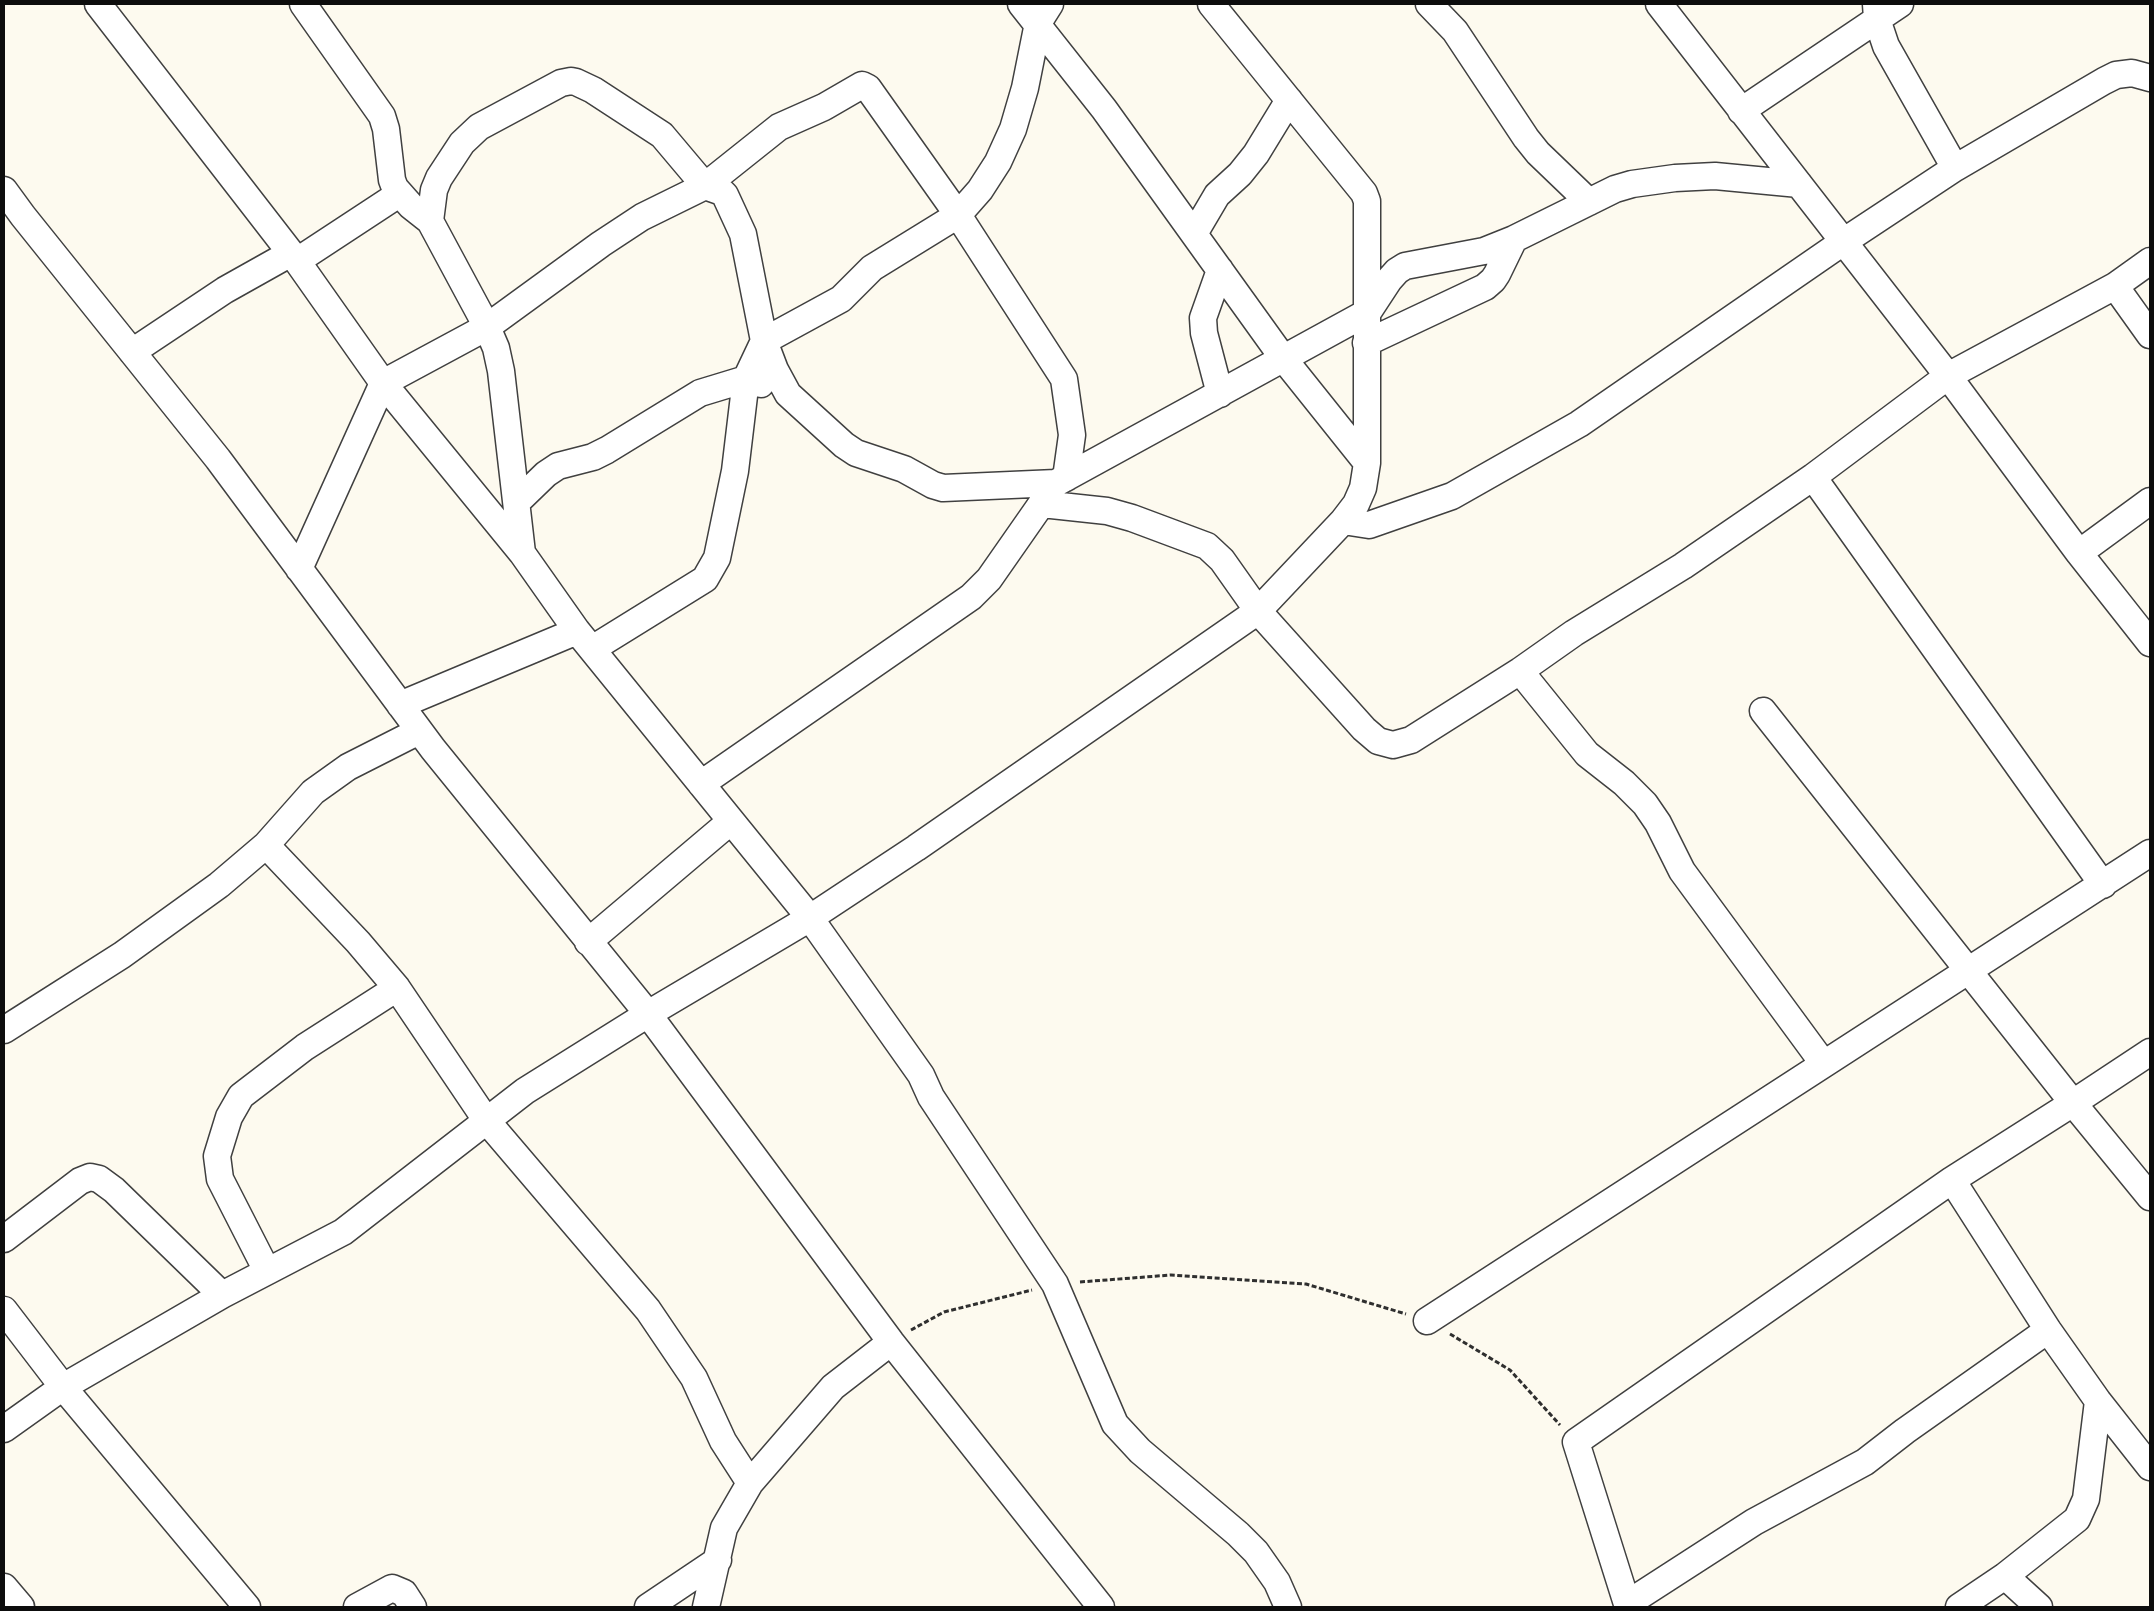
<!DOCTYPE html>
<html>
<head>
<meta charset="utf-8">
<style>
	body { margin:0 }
	#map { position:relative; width:2154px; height:1611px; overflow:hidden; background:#fdfaef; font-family:Literata,serif }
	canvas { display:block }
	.frame { position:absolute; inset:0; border:5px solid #0d0d0d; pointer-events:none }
</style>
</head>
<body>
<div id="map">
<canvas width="2154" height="1611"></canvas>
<div class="frame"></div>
</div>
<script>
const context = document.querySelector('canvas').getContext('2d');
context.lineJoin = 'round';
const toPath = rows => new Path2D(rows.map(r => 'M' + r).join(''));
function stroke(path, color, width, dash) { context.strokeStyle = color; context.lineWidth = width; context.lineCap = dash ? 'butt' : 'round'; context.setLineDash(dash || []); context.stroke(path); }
const minor = toPath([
	[98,4,297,261,383,383,522,553,577,631,810,918,921,1075,931,1097,1055,1284,1115,1424,1140,1451,1238,1534,1256,1552,1277,1582,1288,1607],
	[303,4,382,116,386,129,392,180,395,188,411,206,430,221,487,327,496,348,501,371,522,553],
	[1021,4,1104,109,1283,358,1367,463],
	[1429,4,1455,31,1526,138,1538,153,1589,202],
	[1659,4,1948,376,2079,553,2150,643],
	[1876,4,1877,19,1886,46,1955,168],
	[1741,111,1900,4],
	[4,190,23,216,218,459,433,749,648,1014,891,1342,1101,1607],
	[430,221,434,190,439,178,462,143,479,127,561,83,571,81,576,82,593,90,662,135,705,186,722,192,725,195,743,234,764,341,775,370,788,394,844,445,856,453,904,469,933,485,943,488,1056,483],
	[1194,234,1217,195,1240,174,1256,154,1289,100],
	[297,261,399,194],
	[2115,286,2150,335],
	[1366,343,1485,287,1493,280,1497,274,1514,239],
	[132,352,225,290,291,253],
	[1220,394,1204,333,1203,318,1220,270],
	[1813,477,2103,885],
	[517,502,546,474,558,466,593,457,607,450,700,393,746,379,761,384],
	[1042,504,1107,511,1132,518,1207,546,1222,560,1258,611,1364,729,1378,741,1393,745,1411,740,1520,671,1574,633,1683,566,1813,477,1948,376,2115,286,2150,261],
	[1343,521,1369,525,1452,496,1579,424,1843,242,1955,168,2104,81,2116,75,2132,73,2150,78],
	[2079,553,2150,501],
	[299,569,383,383,487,327,601,244,642,217,705,186,779,127,824,107,862,85,868,88,958,215,1064,379,1072,435,1066,478],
	[592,649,705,579,717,558,735,471,746,379,764,341,841,299,872,268,958,215,980,190,998,162,1013,129,1025,88,1038,23,1050,4],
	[1520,671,1587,754,1624,783,1645,804,1658,823,1682,871,1823,1063],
	[400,705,577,631],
	[1763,711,2073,1103,2150,1197],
	[701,784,971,597,989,579,1056,483,1368,312,1389,280,1397,271,1405,266,1484,251,1514,239,1615,189,1632,184,1675,178,1715,176,1799,184],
	[266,845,358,942,397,988,486,1120,648,1310,694,1378,723,1441,750,1483],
	[588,942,731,821],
	[4,1030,122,955,219,885,266,845,313,792,348,767,419,731],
	[1952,1180,2048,1330,2098,1401,2150,1467],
	[4,1239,80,1181,90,1177,99,1179,114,1190,222,1295],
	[267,1271,220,1179,217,1156,229,1117,241,1096,305,1047,397,988],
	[4,1310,63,1387,247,1607],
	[1427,1321,2150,853],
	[4,1429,63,1387,222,1295,343,1232,525,1091,648,1014,810,918,916,848,1258,611,1343,521,1356,504,1363,488,1367,463,1367,201,1364,193,1211,4],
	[2005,1576,2039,1607],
	[4,1587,21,1607],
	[1627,1604,1754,1522,1865,1462,1905,1431,2048,1330],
	[357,1607,392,1588,404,1593,413,1607],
	[648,1607,718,1560],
	[706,1607,724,1528,750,1483,833,1387,891,1342],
	[1628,1607,1576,1442,1952,1180,2073,1103,2150,1052],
	[1959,1607,2005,1576,2077,1519,2086,1499,2098,1401]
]);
stroke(minor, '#404040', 29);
stroke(toPath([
	[1080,1282,1171,1275,1306,1284,1406,1314],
	[911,1330,944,1312,1032,1290],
	[1450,1334,1510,1370,1560,1425]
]), '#2f2f2f', 3, [5, 2.5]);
stroke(minor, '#fff', 26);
</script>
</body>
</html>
